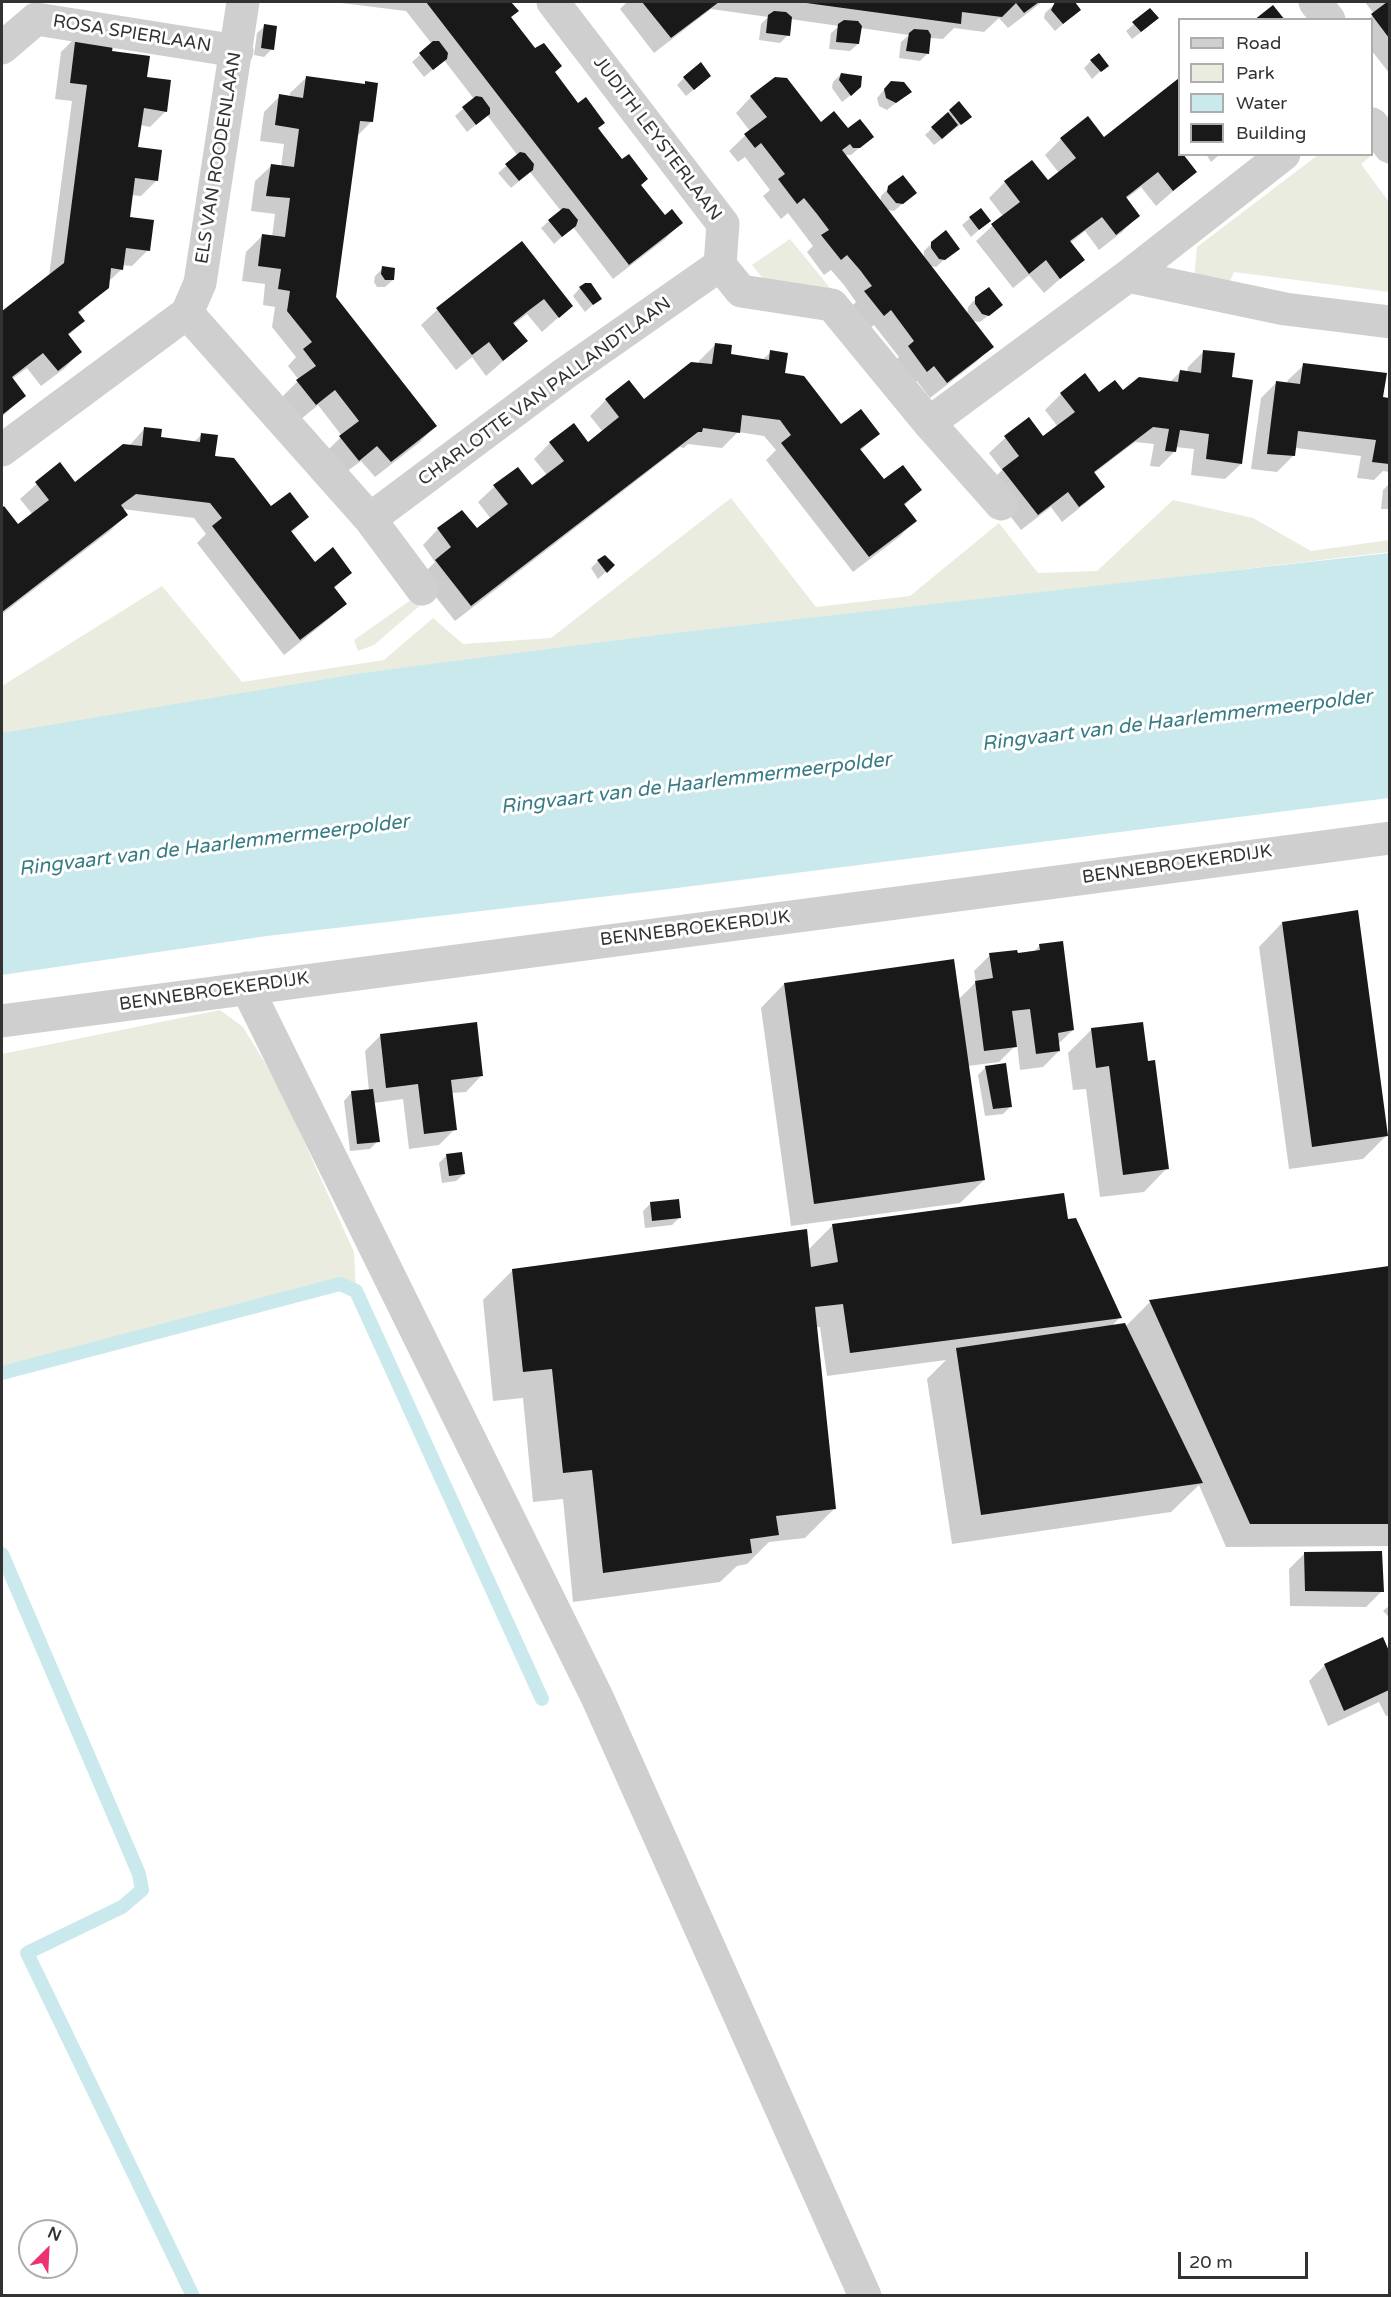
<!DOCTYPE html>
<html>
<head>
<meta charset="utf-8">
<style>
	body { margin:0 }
	#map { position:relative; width:1391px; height:2297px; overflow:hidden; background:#fff; font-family:"Varela Round",sans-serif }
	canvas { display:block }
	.frame { position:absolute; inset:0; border:3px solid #323232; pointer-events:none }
	.legend { position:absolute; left:1178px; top:18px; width:195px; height:138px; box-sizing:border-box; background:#fff; border:2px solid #adadad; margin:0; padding:8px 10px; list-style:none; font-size:18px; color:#323232 }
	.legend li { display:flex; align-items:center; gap:12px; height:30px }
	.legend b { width:30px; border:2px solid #adadad }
	.north { position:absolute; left:18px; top:2219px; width:60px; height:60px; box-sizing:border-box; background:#fff; border:2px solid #adadad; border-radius:50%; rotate:24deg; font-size:16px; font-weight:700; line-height:24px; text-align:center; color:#323232 }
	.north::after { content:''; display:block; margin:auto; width:21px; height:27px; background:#ec3273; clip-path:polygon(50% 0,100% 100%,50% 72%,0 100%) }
	.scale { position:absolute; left:1178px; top:2252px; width:130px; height:27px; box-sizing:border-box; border:3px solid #323232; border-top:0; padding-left:8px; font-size:18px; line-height:21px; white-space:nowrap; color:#323232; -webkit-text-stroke:4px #fff; paint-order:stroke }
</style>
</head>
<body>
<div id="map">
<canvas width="1391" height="2297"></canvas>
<div class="frame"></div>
<ul class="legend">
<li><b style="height:8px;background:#cfcfcf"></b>Road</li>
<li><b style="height:16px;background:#e9ecde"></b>Park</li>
<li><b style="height:16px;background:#cae9ed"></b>Water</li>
<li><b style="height:16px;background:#191919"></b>Building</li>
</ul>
<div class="north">N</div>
<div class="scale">20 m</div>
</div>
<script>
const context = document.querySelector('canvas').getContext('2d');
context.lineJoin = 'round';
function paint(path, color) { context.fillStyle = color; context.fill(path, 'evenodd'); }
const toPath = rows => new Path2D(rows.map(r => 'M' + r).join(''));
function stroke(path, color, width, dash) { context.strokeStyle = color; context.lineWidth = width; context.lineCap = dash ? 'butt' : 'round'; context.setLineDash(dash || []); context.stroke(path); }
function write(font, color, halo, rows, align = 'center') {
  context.font = font + ' "Varela Round",sans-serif'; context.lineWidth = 6; context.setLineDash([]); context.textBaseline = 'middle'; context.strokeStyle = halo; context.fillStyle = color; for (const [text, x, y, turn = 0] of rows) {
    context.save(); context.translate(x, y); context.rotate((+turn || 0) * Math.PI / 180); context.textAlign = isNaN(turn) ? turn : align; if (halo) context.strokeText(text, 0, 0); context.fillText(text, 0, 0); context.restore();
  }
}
paint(toPath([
	[1369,154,1371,156,1361,164,1389,202,1389,292,1234,272,1228,286,1194,278,1197,247,1318,155],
	[790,239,831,289,766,282,752,265],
	[731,498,816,607,910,596,999,523,1038,573,1097,571,1173,500,1253,518,1311,551,1389,540,1389,552,361,673,2,734,2,686,162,586,242,682,384,660,433,618,463,644,551,638],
	[418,595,424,602,374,645,358,651,354,640],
	[220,1010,243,1027,278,1084,354,1252,356,1291,340,1284,2,1373,2,1054]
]), '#e9ecde');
paint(toPath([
	[1389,553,1389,798,661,890,267,936,2,975,2,733,361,673,666,634]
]), '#cae9ed');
paint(toPath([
	[333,2,509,2,517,11,510,18,640,185,665,217,681,223,665,239,613,279,573,227,554,244,541,228,561,211,530,172,511,188,498,173,518,156,487,115,467,132,455,116,474,99,444,60,424,77,412,62,432,44,406,11],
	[627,2,1042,2,1008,28,999,18,984,32,954,28,943,39,930,38,928,53,920,61,899,58,901,42,909,35,860,28,858,44,850,51,829,49,831,33,839,26,790,19,788,35,780,43,759,40,761,24,768,17,711,9,654,53,620,9],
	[1057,2,1073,2,1079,10,1055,31,1044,18,1045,13],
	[1365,2,1390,2,1390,74,1372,51,1372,20,1368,20,1374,14],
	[1150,10,1149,26,1132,39,1126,31],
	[265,26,272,49,264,57,254,55,257,33],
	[77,36,111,53,145,78,166,111,150,127,140,125,137,149,157,180,141,196,131,195,128,218,148,250,132,266,122,265,122,269,108,282,107,287,78,314,83,321,68,336,80,352,65,368,41,386,27,368,12,379,24,395,2,417,2,313,49,276,72,101,55,99,61,52],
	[1091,61,1107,65,1092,79,1084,68],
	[841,74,851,95,842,102,832,88,833,82],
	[306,78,363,85,366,83,371,122,356,137,335,297,435,426,420,442,375,477,361,461,342,475,325,453,342,436,318,405,300,420,282,397,299,380,288,366,296,357,272,327,275,307,263,305,265,284,242,281,246,252,262,236,272,237,275,214,251,211,255,181,271,166,281,167,284,144,260,141,264,112,280,96,290,97,290,93],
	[684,78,702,83,686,96,677,85],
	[1180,80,1180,154,1195,172,1156,206,1141,187,1126,199,1138,216,1122,232,1099,250,1085,231,1070,243,1083,259,1044,293,1029,275,1013,288,976,241,1003,216,989,198,1005,182,1032,162,1048,182,1059,173,1045,155,1061,139,1104,139],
	[891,82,910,92,887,110,879,106,877,98],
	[751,97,820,124,848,131,864,144,851,155,844,155,880,201,881,196,889,188,907,200,894,211,887,210,924,258,924,251,932,243,952,253,936,267,930,266,967,315,968,307,976,298,993,312,980,322,972,321,992,346,976,362,930,398,917,381,910,386,893,363,899,357,874,325,867,330,850,308,856,302,844,285,831,270,824,275,807,252,813,246,788,213,781,219,763,196,770,190,745,157,738,162,729,151,750,131,736,113],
	[950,111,970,117,934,145,925,135],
	[1206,154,1220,154,1211,162],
	[970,218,981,228,971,237,962,225],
	[522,243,571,306,542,332,527,314,513,325,526,341,486,376,472,357,456,370,421,325,437,310],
	[383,268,393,280,385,287,377,287,374,282,375,276],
	[580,288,600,298,585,312,573,296],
	[715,345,729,356,762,360,771,352,784,374,841,426,878,434,860,451,884,482,920,490,904,506,915,521,899,537,853,572,766,460,776,450,764,436,738,432,722,448,688,444,684,448,680,447,455,621,420,577,435,562,423,545,438,529,476,530,491,519,478,502,494,487,517,469,532,487,547,475,534,459,550,443,588,444,603,432,590,416,606,400,643,401,699,364,699,361],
	[1204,351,1230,379,1241,464,1225,479,1191,475,1194,449,1175,447,1174,452,1159,467,1150,466,1154,444,1135,442,1093,474,1103,487,1087,502,1062,522,1051,507,1021,530,987,486,1002,470,989,453,1005,438,1043,438,1058,427,1045,410,1061,394,1123,392,1169,383,1180,372,1187,373,1188,367],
	[1304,365,1382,398,1390,400,1390,472,1383,471,1374,480,1357,478,1361,456,1296,448,1293,456,1277,472,1251,469,1261,398,1277,382,1287,384,1288,380],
	[145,428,159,438,194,442,201,435,213,457,271,508,307,517,291,533,314,564,350,572,334,589,345,604,329,619,284,655,197,543,206,534,194,518,122,509,126,515,110,531,2,614,2,510,4,508,18,526,33,515,20,499,59,464,74,484,129,446],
	[1390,483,1390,509,1381,509,1383,490],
	[598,561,613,565,598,579,591,568],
	[1282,923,1386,1136,1363,1159,1289,1169,1259,947],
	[1040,945,1073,1030,1058,1044,1059,1051,1043,1067,1020,1070,1017,1044,999,1062,968,1066,984,1180,960,1203,791,1226,761,1008,784,984,959,999,976,982,974,971,990,955,1033,953],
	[1092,1029,1147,1062,1167,1168,1144,1192,1100,1197,1086,1089,1073,1090,1068,1053],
	[381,1035,481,1076,466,1092,451,1093,455,1129,439,1145,409,1149,403,1099,374,1103,378,1141,370,1149,350,1151,344,1101,351,1093,369,1091,365,1051],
	[986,1067,1011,1106,1003,1114,985,1116,978,1075],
	[447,1155,464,1174,456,1181,442,1183,439,1163],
	[651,1203,680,1217,672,1225,645,1228,643,1211],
	[1066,1221,1120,1317,1111,1327,1125,1327,1150,1302,1390,1267,1390,1546,1226,1547,1199,1485,1171,1512,952,1544,927,1379,946,1360,827,1376,820,1327,816,1327,835,1508,805,1538,769,1542,747,1564,737,1566,720,1582,573,1602,563,1499,533,1502,523,1398,493,1401,483,1300,513,1270,808,1250,833,1225],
	[1305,1553,1382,1591,1366,1607,1290,1606,1289,1569],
	[1390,1605,1390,1618,1383,1611],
	[1382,1639,1390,1655,1390,1715,1386,1716,1379,1702,1328,1726,1309,1681,1325,1665]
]), '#0003');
stroke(toPath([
	[2,1373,340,1284,356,1291,542,1699],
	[2,1554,139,1874,142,1890,122,1907,27,1953,193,2296]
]), '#cae9ed', 14);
paint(toPath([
	[426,2,511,2,519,11,511,17,535,48,544,43,562,66,555,72,578,103,586,97,605,123,598,128,622,159,629,154,648,179,641,185,665,215,672,209,683,223,629,265],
	[642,2,719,2,671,38],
	[799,2,1039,2,1024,13,1016,3,1002,17,962,12,961,24],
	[1055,2,1075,2,1081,10,1063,24,1051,10],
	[1387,2,1389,2,1389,38,1371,14],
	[1273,5,1285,20,1254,20],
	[1150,8,1159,18,1141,32,1132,22],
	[774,11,786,12,792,17,790,36,766,33,768,15],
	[844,20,858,21,862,26,859,44,836,42,838,24],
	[264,24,277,26,274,50,261,48],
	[914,29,928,30,931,35,929,54,906,51,909,33],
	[76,34,114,39,112,51,150,56,147,77,171,80,167,112,144,108,141,128,138,147,162,150,158,181,135,178,130,217,154,220,150,251,126,248,123,270,111,268,109,288,78,312,85,321,68,334,82,352,58,371,43,353,12,377,26,396,2,415,2,311,64,263,87,85,70,83],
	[433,41,439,41,448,53,447,59,433,70,419,53],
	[1099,53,1109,66,1101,72,1090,60],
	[701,62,711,76,694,90,683,77],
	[841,73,862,76,861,87,851,96,839,80],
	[306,76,365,84,365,81,378,83,373,122,360,121,336,297,437,426,391,462,377,446,359,461,339,436,359,421,335,390,316,405,296,380,316,366,303,349,312,342,287,311,290,291,278,289,281,269,258,266,262,234,285,237,290,198,266,196,271,164,294,167,299,129,275,125,279,94,303,98],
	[775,77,787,78,821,122,834,111,848,128,860,119,868,129,874,137,860,148,853,148,850,144,842,150,994,347,947,383,934,366,927,372,908,346,914,341,891,310,884,316,864,291,872,286,860,270,847,255,841,260,821,235,829,230,817,214,804,198,797,204,778,179,785,174,761,143,755,148,744,134,767,117,750,96],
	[1179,78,1179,154,1183,154,1197,172,1173,191,1158,172,1126,197,1140,216,1116,235,1102,217,1070,241,1085,260,1060,279,1046,260,1029,274,991,224,1020,202,1004,181,1032,160,1048,180,1076,158,1060,138,1088,116,1104,137],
	[891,81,904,82,912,92,896,103,886,98,884,89],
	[476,96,482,97,490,108,490,114,476,125,462,107],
	[959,101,972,117,961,125,949,110],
	[948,112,958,125,942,139,931,127],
	[520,152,525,153,534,164,533,170,519,181,505,164],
	[903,175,917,193,903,204,896,203,887,192,888,186],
	[563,208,569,209,578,220,576,226,562,237,548,220],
	[981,208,991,221,979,230,969,217],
	[946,230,960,249,945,260,939,259,931,248,931,242],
	[522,241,573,306,559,318,544,299,528,311,513,323,528,341,503,361,489,342,472,355,436,308],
	[382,266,395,268,394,280,385,280,381,274],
	[585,283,591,283,602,299,593,305,579,287],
	[989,287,1003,305,989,316,982,314,975,304,975,297],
	[715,343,732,345,731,354,769,360,770,350,788,353,785,373,804,376,841,424,861,409,880,434,860,449,884,479,903,465,922,490,904,504,917,521,869,557,781,443,791,435,780,420,742,415,740,433,703,428,702,432,698,432,471,606,435,560,451,547,437,528,462,510,477,528,508,504,493,485,518,467,532,485,564,461,549,442,574,423,588,442,619,417,605,399,629,380,644,399,691,362,712,364],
	[1203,350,1235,353,1232,377,1253,380,1242,464,1206,459,1209,434,1180,430,1176,452,1165,451,1169,429,1153,427,1094,472,1105,487,1079,507,1068,492,1038,515,1002,469,1019,456,1004,436,1029,417,1043,436,1075,412,1060,393,1085,373,1099,392,1115,380,1123,390,1139,377,1178,382,1180,370,1201,373],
	[1303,363,1387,373,1383,397,1389,398,1389,464,1372,462,1376,440,1298,431,1295,456,1267,454,1276,381,1300,384],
	[144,427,162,429,161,437,200,442,201,433,218,435,215,456,234,458,271,506,290,492,309,517,291,531,315,562,333,547,352,573,334,587,347,604,300,640,212,526,222,518,210,503,136,494,121,505,128,515,2,612,2,508,4,506,18,524,49,500,35,482,60,462,75,482,123,444,142,446],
	[605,555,615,565,607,573,597,560],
	[1358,910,1388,1136,1312,1147,1282,922],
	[1063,941,1074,1030,1058,1033,1060,1051,1036,1054,1030,1009,1012,1011,1017,1047,984,1051,975,981,993,978,989,953,1017,950,1018,953,1040,950,1039,944],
	[954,959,985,1180,814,1204,784,983],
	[477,1022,483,1076,451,1080,457,1130,424,1134,418,1084,386,1088,380,1034],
	[1143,1022,1148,1061,1155,1060,1169,1169,1123,1175,1109,1066,1096,1068,1091,1028],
	[1006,1063,1012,1107,993,1109,985,1066],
	[373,1089,380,1142,357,1144,351,1091],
	[462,1152,465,1174,449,1176,446,1154],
	[1064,1193,1068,1219,1076,1218,1122,1318,850,1353,843,1304,815,1307,836,1509,776,1516,779,1535,750,1539,752,1553,603,1573,592,1470,563,1473,552,1369,523,1372,512,1269,807,1229,811,1267,838,1262,832,1224],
	[679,1199,681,1218,652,1221,650,1202],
	[1389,1266,1389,1524,1250,1524,1149,1300],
	[1125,1323,1203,1483,981,1515,956,1348],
	[1382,1551,1384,1592,1305,1591,1304,1552],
	[1383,1637,1389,1651,1389,1690,1344,1711,1324,1664]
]), '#191919');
stroke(toPath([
	[553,2,723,224,720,265,741,291,832,305,929,423,1128,276,1284,154],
	[1315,2,1329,20],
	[2,48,36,19,237,51],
	[1372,124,1390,147],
	[1128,276,1285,309,1390,322],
	[187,313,370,519,422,589],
	[187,313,200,283,243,2],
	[929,423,1001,504],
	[2,450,187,313],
	[370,519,564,374,720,265],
	[247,988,597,1697,865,2296],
	[2,1021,1390,838]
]), '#cfcfcf', 33);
write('18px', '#323232', '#fff', [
	["ROSA SPIERLAAN",132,34,9],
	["JUDITH LEYSTERLAAN",657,139,53],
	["ELS VAN ROODENLAAN",219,158,-81],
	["CHARLOTTE VAN PALLANDTLAAN",545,392,-36],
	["BENNEBROEKERDIJK",1177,865,-8],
	["BENNEBROEKERDIJK",695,929,-7],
	["BENNEBROEKERDIJK",214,992,-8]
]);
write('italic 20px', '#367c85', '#fff', [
	["Ringvaart van de Haarlemmermeerpolder",1177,721,-7],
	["Ringvaart van de Haarlemmermeerpolder",696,784,-7],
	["Ringvaart van de Haarlemmermeerpolder",214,846,-7]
]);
</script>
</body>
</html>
